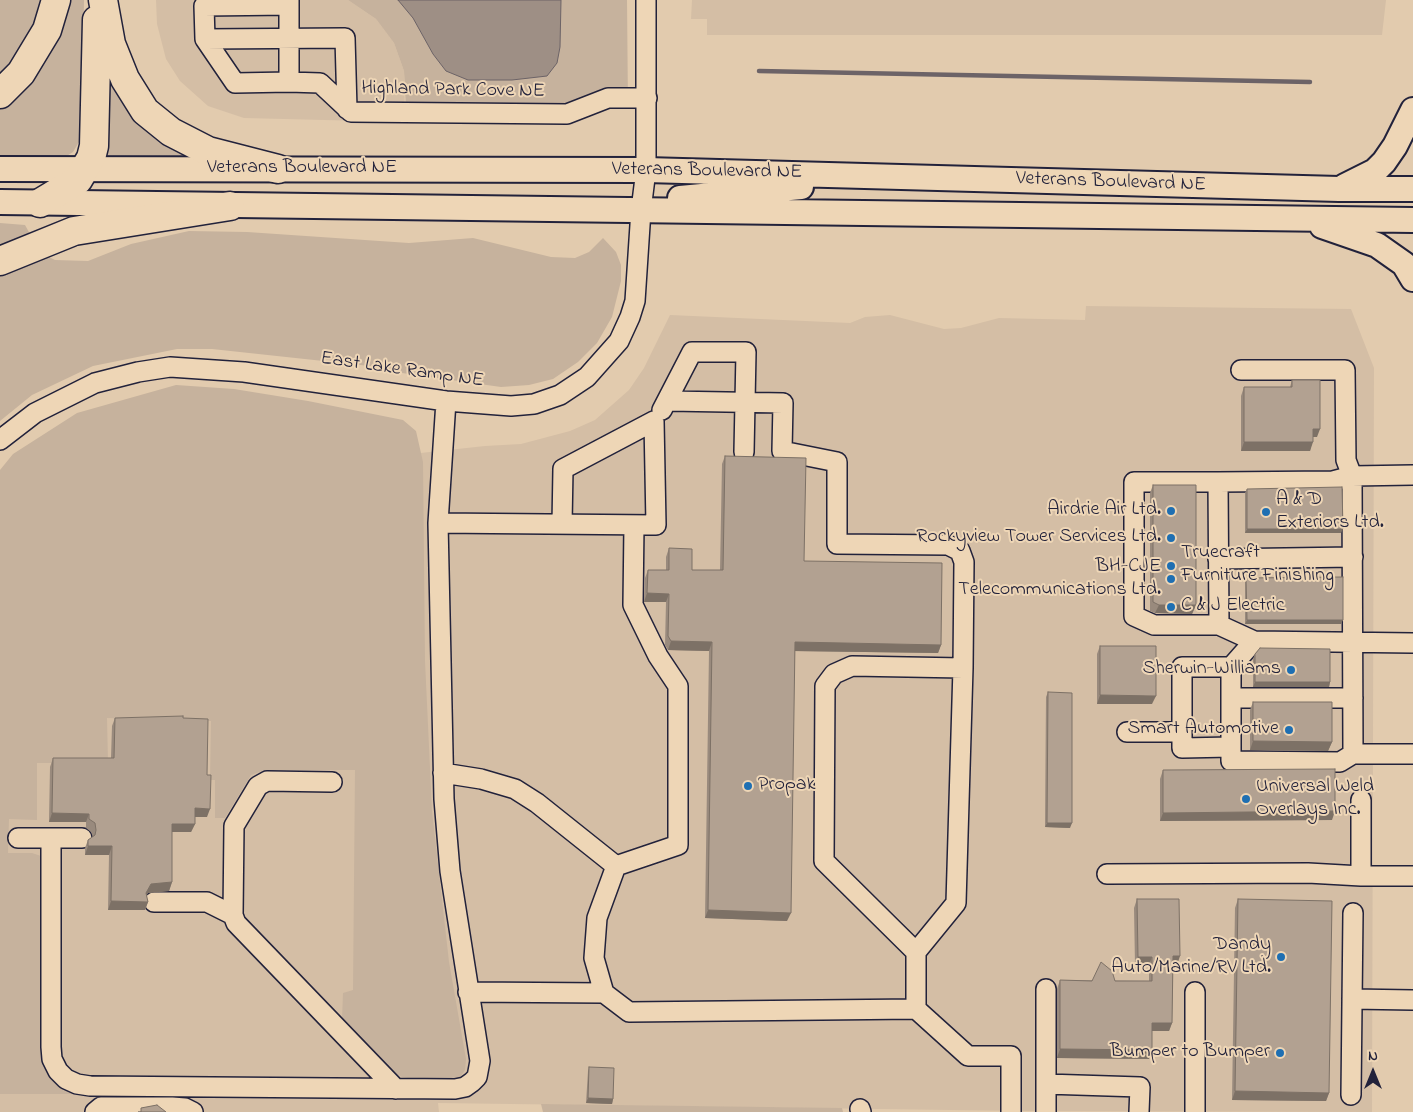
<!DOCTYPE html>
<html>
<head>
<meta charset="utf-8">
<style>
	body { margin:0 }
	#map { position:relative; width:1413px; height:1112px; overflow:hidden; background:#e2cbae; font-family:"Indie Flower",sans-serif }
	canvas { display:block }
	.north { position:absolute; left:1348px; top:1047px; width:50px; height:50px; -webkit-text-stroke:4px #eed6b6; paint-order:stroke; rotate:0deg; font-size:14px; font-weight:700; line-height:20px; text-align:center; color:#22223b }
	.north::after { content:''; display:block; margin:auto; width:18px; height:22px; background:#22223b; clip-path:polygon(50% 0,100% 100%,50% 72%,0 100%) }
</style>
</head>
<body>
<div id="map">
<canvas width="1413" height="1112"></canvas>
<div class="north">N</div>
</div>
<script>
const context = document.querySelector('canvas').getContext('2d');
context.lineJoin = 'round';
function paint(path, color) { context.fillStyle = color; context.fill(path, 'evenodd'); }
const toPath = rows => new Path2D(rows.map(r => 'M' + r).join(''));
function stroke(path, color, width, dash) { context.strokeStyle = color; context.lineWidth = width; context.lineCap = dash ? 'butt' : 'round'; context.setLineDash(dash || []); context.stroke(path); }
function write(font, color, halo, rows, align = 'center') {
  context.font = font + ' "Indie Flower",sans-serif'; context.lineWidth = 4; context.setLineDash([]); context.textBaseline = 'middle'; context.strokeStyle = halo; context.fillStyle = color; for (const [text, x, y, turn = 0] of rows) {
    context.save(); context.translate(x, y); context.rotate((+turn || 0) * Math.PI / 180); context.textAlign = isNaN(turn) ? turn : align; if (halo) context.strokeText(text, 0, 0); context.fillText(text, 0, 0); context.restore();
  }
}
paint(toPath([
	[156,0,348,0,376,19,394,43,404,71,405,122,244,118,208,106,180,81,166,59,157,24],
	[692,0,1386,0,1382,35,707,35,707,19,691,19],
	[1086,306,1351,309,1374,368,1372,1112,1025,1111,438,1103,439,1112,0,1112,0,536,393,456,485,446,521,444,570,431,595,420,629,390,644,368,670,315,850,323,865,317,890,315,944,329,961,328,999,318,1085,320]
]), '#d4bea5');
paint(toPath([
	[0,0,45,0,39,18,12,66,0,76],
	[65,0,84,0,82,137,73,152,65,157,0,156,0,107,28,82],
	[348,0,627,0,628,109,406,107,404,71,394,43,376,19],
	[104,58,153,131,186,156,102,155],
	[0,223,25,225,30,234,0,248],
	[189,231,247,232,409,243,473,238,551,257,575,258,589,252,603,238,616,252,621,265,621,281,612,317,597,343,578,362,553,379,529,385,501,387,402,373,379,367,212,349,177,349,93,366,32,395,0,421,0,274,39,252,55,260,88,261,131,244],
	[176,385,234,389,308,401,403,420,416,431,423,462,425,661,432,811,449,962,466,1059,465,1070,460,1077,424,1081,402,1077,392,1071,342,1020,343,993,353,990,355,770,265,770,251,775,225,818,215,818,215,780,210,780,211,721,107,718,108,763,37,763,37,820,9,819,8,853,32,853,41,856,43,861,41,1046,46,1067,59,1085,76,1094,0,1094,0,470,13,454,77,413],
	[541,1104,842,1108,843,1112,543,1112]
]), '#c6b29d');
const water = toPath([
	[398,0,561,0,560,47,557,63,547,76,512,80,468,80,446,71,433,54,413,18,398,0]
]);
paint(water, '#9e8f85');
stroke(water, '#6c6367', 1);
stroke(toPath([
	[759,71,1310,82]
]), '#6c6367', 4.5);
const minor = toPath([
	[289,0,289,82,320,83,351,112,567,114,608,98,647,98],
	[289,5,204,6,205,39,235,83,289,82],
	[205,39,345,38,347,109],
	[1241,370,1345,370,1346,460,1352,476,1333,481,1218,482,1219,625,1254,641,1413,643],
	[669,401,783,403,782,451,837,462,837,544,948,545,960,551,964,562,963,668,956,903,916,952,824,861,825,686,834,674,852,666,963,668],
	[662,410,692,352,746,352,744,452],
	[0,440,35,413,95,383,138,372,170,367,244,372,446,401,511,406,534,404,560,395,587,377,619,341,630,317,635,301,641,210,646,170,646,0],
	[1413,475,1352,476,1353,754,1413,754],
	[1218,482,1134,482,1134,616,1154,625,1219,625],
	[438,523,656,525,654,421,563,469,562,524],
	[1218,559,1353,557],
	[1231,667,1254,641],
	[1231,698,1231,667,1182,667,1182,748,1231,747],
	[1353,698,1231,698,1231,761,1340,762,1353,754],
	[1127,732,1182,732],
	[443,773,481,779,515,789,537,803,616,866,678,845,678,686,658,656,633,605,634,525],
	[332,782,267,781,258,786,234,826,233,915,236,923,396,1089],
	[1361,800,1361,876,1413,876],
	[18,838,82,838],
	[51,839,51,1047,52,1059,58,1071,66,1079,77,1084,90,1086,455,1089,465,1087,472,1082,477,1077,480,1061,450,871,444,799,438,523,446,401],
	[616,866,597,918,594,958,604,993,629,1012,916,1009],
	[1107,874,1308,873,1361,876],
	[154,902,207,902,233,915],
	[916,952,916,1009,968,1056,1011,1056,1011,1112],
	[1046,989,1046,1084],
	[468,992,604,993],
	[1352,999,1413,1000],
	[1351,1095,1353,913],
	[860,1109,861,1112],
	[95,1112,101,1107,172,1107,185,1108,193,1112],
	[1046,1112,1046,1084,1140,1087,1139,1112],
	[1195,1112,1195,992]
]);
const major = toPath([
	[0,169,646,170,1339,189,1413,189],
	[1345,186,1375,171,1384,162,1395,146,1413,110],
	[680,198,801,187],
	[0,202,1413,220],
	[1322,226,1377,245,1404,264,1413,279]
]);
const highway = toPath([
	[103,0,111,44,125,79,145,111,171,132,208,151,278,169],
	[0,94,21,73,47,30,56,0],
	[40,203,78,180,91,158,94,146,97,20],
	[0,261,74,231,230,206]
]);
stroke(minor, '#22223b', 22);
stroke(major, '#22223b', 28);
stroke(highway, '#22223b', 31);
stroke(minor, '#eed6b6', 19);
stroke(major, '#eed6b6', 24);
stroke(highway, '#eed6b6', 28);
paint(toPath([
	[1292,380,1317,437,1313,437,1310,451,1241,451,1241,396,1244,387,1290,387],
	[725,456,804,561,941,645,938,653,795,651,787,921,705,918,709,651,668,650,665,645,666,602,644,602,645,578,648,570,666,570,666,557,669,548,692,570,720,570,722,464],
	[1153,485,1196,605,1192,614,1155,613,1150,611,1150,493],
	[1247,489,1341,533,1245,533,1245,493],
	[1246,578,1341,624,1245,624,1245,582],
	[1100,646,1152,704,1097,704,1097,654],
	[1255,654,1330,682,1329,687,1253,687,1253,659],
	[1048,692,1070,828,1045,827,1046,697],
	[1253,702,1332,742,1328,751,1250,750,1250,710],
	[115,718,183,718,207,817,195,817,195,824,191,832,172,832,172,882,169,891,148,893,146,895,148,902,145,910,108,910,109,855,85,855,85,848,88,840,93,837,91,832,86,828,86,822,49,822,50,767,53,758,111,758,112,726],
	[1163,770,1332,820,1160,821,1160,779],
	[1137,899,1177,965,1173,965,1172,1023,1169,1031,1152,1031,1149,1059,1057,1058,1057,989,1060,980,1149,981,1149,965,1135,965,1134,908],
	[1238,899,1329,1093,1326,1101,1232,1100,1235,908],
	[589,1067,613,1099,612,1104,586,1103,588,1071]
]), '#998a7d');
paint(toPath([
	[1313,429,1320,429,1317,437,1310,437],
	[1244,442,1313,442,1310,451,1241,451],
	[1247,529,1343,529,1341,533,1245,533],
	[647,593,669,594,666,602,644,602],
	[1159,605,1196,605,1192,614,1155,613],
	[1247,620,1343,620,1341,624,1245,624],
	[671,641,712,642,709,651,668,650],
	[795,642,941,645,938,653,792,651],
	[1255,682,1330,682,1329,687,1253,687],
	[1100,695,1156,696,1152,704,1097,704],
	[1253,741,1332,742,1328,751,1250,750],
	[195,808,210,809,207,817,191,817],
	[1335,811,1332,820,1160,821,1163,813],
	[52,813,89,814,86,822,49,822],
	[1047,823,1072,823,1070,828,1045,827],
	[172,824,195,824,191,832,169,832],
	[88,846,112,846,109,855,85,855],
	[172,882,169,891,148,893,143,902,146,893,151,884],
	[111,901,148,902,145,910,108,910],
	[708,910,791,913,787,921,705,918],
	[1173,956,1180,956,1177,965,1170,965],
	[1138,957,1152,957,1149,965,1135,965],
	[1152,1023,1172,1023,1169,1031,1149,1031],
	[1060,1049,1152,1050,1149,1059,1057,1058],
	[1235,1091,1329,1093,1326,1101,1232,1100],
	[588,1098,613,1099,612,1104,586,1103]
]), '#7d7166');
const building = toPath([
	[1292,380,1320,380,1320,429,1313,429,1313,442,1244,442,1244,387,1292,387,1292,380],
	[725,456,806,458,804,561,942,563,941,645,795,642,791,913,708,910,712,642,671,641,668,636,669,594,647,593,648,570,669,570,669,548,692,549,692,570,723,570,725,456],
	[1153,485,1196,485,1196,605,1159,605,1153,602,1153,485],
	[1342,487,1343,529,1247,529,1247,489,1342,487],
	[1343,577,1343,620,1247,620,1246,578,1343,577],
	[1100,646,1156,646,1156,696,1100,695,1100,646],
	[1260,648,1330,649,1330,682,1255,682,1255,654,1260,648],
	[1048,692,1072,693,1072,823,1047,823,1048,692],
	[1253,702,1332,702,1332,742,1253,741,1253,702],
	[183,716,183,718,208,719,207,775,211,775,210,809,195,808,195,824,172,824,172,882,151,884,146,893,148,902,111,901,112,846,88,846,88,840,95,835,96,830,95,823,89,819,89,814,52,813,53,758,114,758,115,718,183,716],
	[1335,769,1335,811,1163,813,1163,770,1335,769],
	[1137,899,1179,899,1180,956,1173,956,1172,1023,1152,1023,1152,1050,1060,1049,1060,980,1092,981,1101,962,1112,971,1115,981,1152,981,1152,957,1138,957,1137,899],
	[1238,899,1332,901,1329,1093,1235,1091,1238,899],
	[589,1067,614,1068,613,1099,588,1098,589,1067],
	[157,1105,166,1112,138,1112,141,1112,141,1108,157,1105]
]);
paint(building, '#b2a191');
stroke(building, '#7d7166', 1);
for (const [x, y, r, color] of [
	[1171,511,5,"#1f6fb2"],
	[1266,512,5,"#1f6fb2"],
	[1171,538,5,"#1f6fb2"],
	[1171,566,5,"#1f6fb2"],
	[1171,579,5,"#1f6fb2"],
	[1171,607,5,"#1f6fb2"],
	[1291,670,5,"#1f6fb2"],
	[1289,730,5,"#1f6fb2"],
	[748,786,5,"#1f6fb2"],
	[1246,799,5,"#1f6fb2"],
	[1281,957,5,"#1f6fb2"],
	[1280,1053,5,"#1f6fb2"]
]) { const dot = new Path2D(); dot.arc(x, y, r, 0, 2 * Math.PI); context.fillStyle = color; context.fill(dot); stroke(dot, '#eed6b6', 2); }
write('20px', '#22223b', '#eed6b6', [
	["Highland Park Cove NE",453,91,1],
	["Veterans Boulevard NE",302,169],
	["Veterans Boulevard NE",707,172,1],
	["Veterans Boulevard NE",1111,183,2],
	["East Lake Ramp NE",402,371,8]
]);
write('20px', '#22223b', '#eed6b6', [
	["A & D",1276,501,"left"],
	["Exteriors Ltd.",1276,524,"left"],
	["Airdrie Air Ltd.",1161,511],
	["Rockyview Tower Services Ltd.",1161,538],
	["Truecraft",1181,554,"left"],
	["Furniture Finishing",1181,577,"left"],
	["BH-CJE",1161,568],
	["Telecommunications Ltd.",1161,591],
	["C & J Electric",1181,607,"left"],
	["Sherwin-Williams",1281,670],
	["Smart Automotive",1279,730],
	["Propak",758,786,"left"],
	["Universal Weld",1256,788,"left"],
	["Overlays Inc.",1256,811,"left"],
	["Dandy",1271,946],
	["Auto/Marine/RV Ltd.",1271,969],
	["Bumper to Bumper",1270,1053]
], 'right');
</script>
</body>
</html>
